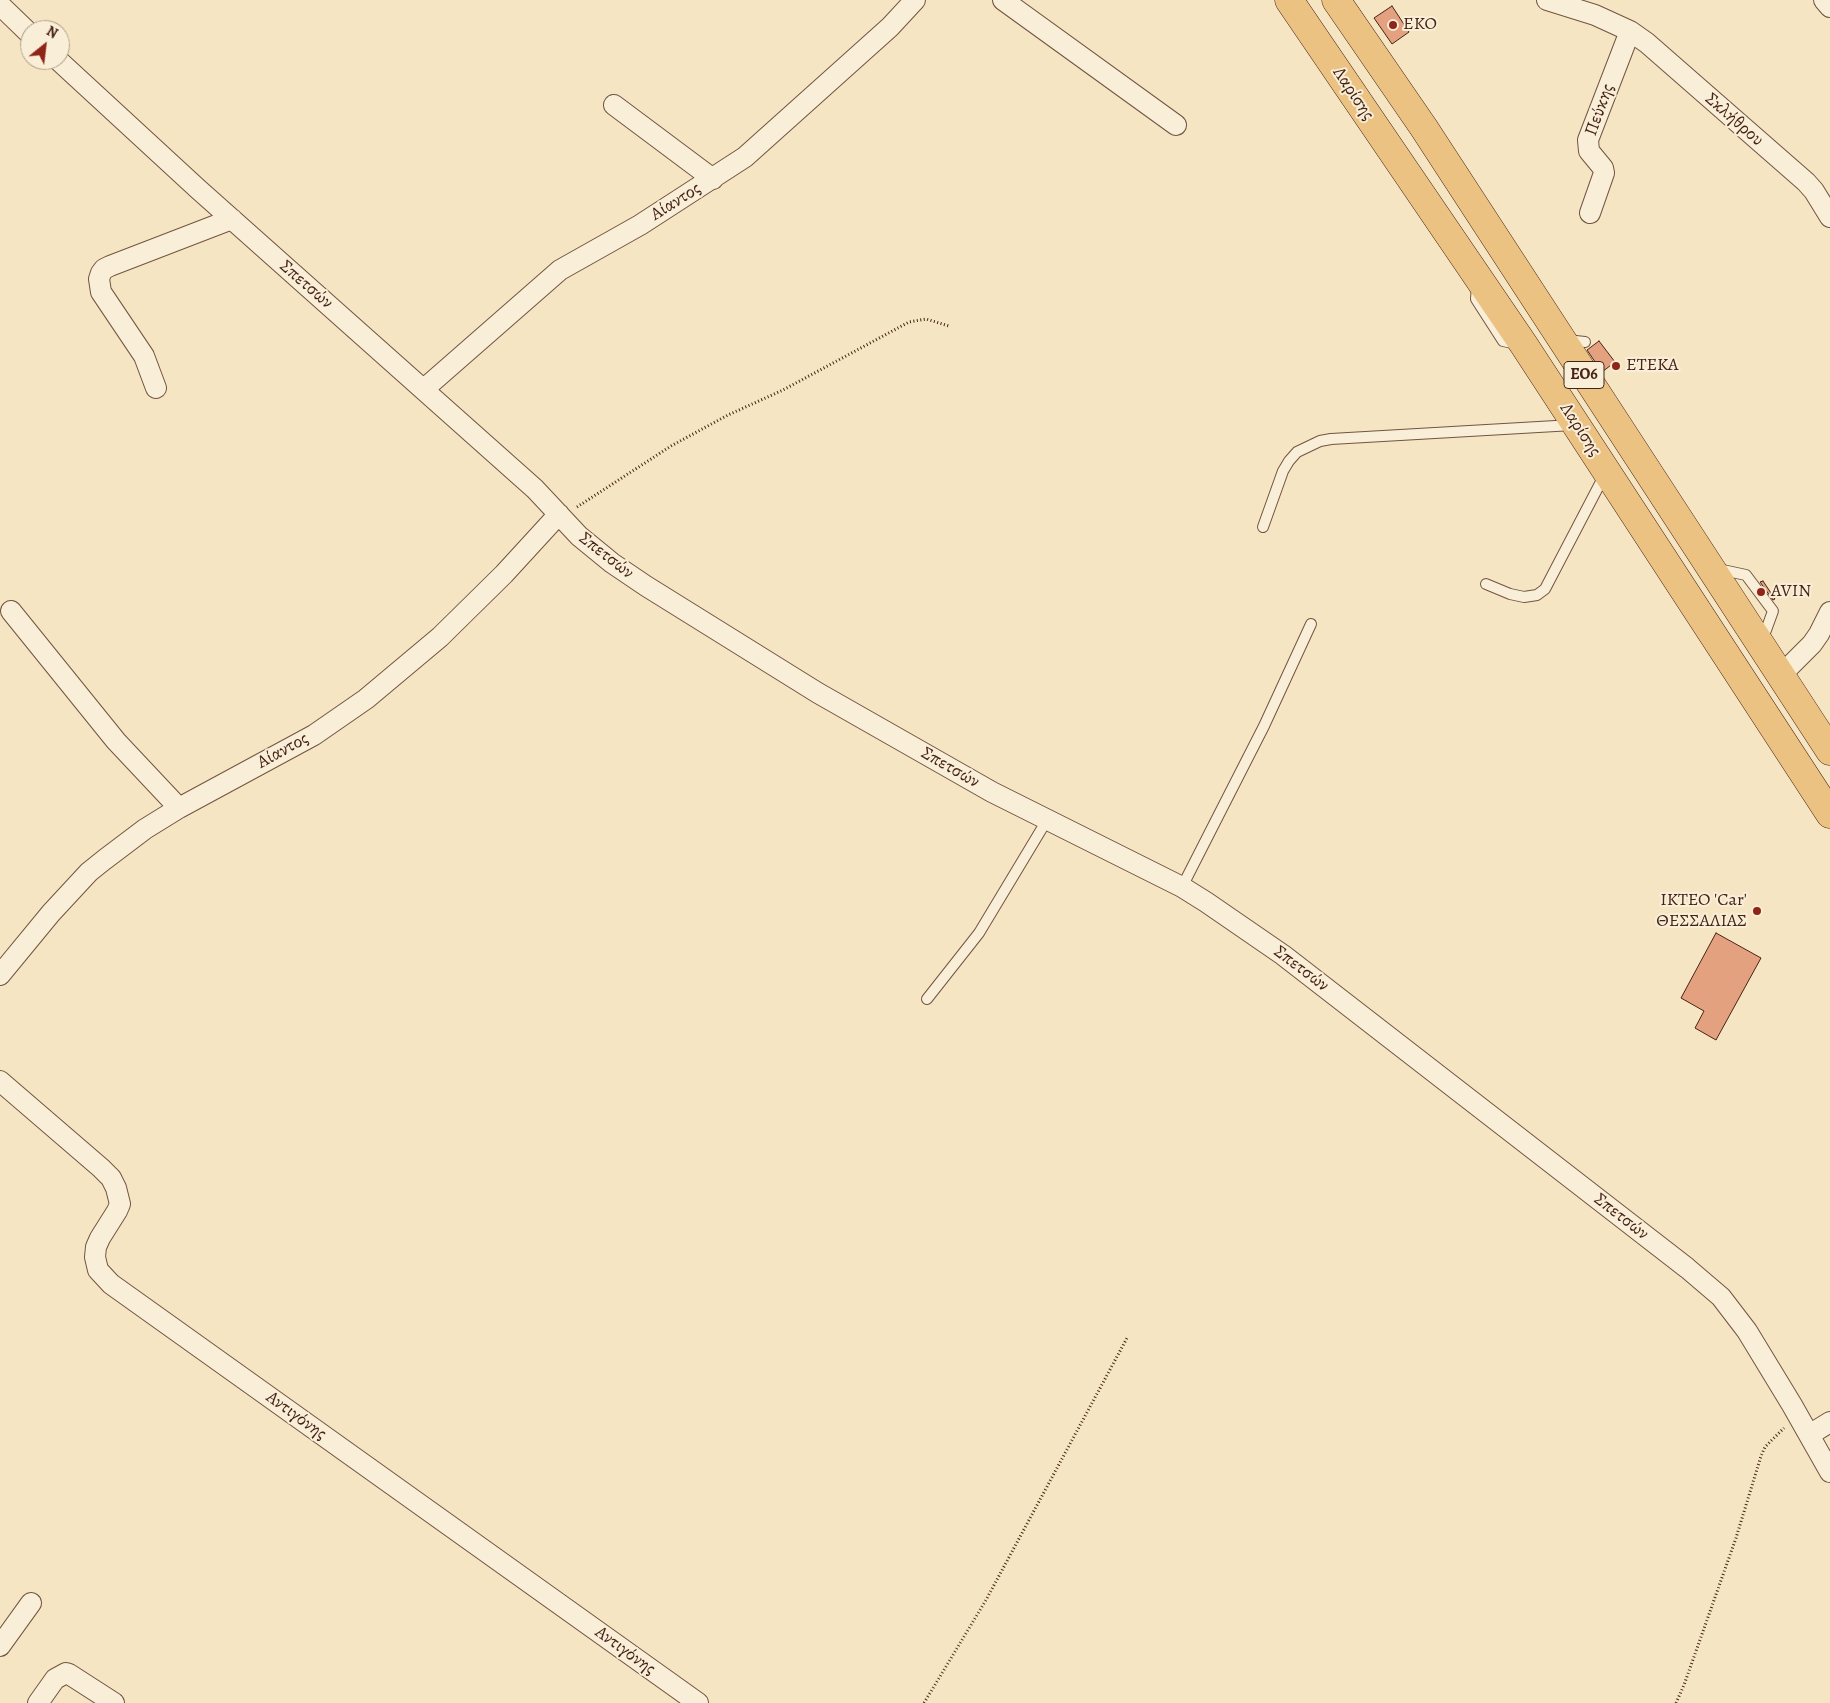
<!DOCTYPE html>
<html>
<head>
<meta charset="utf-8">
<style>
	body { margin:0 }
	#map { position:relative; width:1830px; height:1703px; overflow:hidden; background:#f6e5c2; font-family:Alegreya,serif }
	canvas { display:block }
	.north { position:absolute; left:20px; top:20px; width:50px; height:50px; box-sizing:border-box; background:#f9eed7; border:1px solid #b19d8a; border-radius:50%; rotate:29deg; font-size:14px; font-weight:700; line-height:20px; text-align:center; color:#462317 }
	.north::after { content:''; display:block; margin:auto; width:18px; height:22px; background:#8f2418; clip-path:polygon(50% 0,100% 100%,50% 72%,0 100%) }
</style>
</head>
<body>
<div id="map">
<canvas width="1830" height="1703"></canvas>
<div class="north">N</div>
</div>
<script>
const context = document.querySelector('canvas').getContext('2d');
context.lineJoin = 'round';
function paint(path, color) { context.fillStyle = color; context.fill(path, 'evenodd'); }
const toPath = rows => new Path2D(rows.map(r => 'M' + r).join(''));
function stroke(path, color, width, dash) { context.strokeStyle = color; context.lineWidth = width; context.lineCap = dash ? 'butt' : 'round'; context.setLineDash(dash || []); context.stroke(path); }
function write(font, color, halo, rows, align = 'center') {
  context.font = font + ' Alegreya,serif'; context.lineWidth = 4; context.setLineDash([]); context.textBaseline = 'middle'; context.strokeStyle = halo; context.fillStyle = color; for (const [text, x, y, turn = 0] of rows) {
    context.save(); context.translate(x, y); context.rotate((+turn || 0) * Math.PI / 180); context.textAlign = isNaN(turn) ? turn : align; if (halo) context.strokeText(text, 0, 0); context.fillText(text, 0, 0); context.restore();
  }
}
const building = toPath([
	[1392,6,1409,32,1392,44,1374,18,1392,6],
	[1599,341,1615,362,1602,372,1587,350,1599,341],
	[1763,581,1775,599,1773,600,1760,582,1763,581],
	[1716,933,1761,958,1716,1040,1695,1028,1704,1011,1681,998,1716,933]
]);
paint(building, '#e4a17f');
stroke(building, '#462317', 1);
const service = toPath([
	[1477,286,1476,299,1503,341,1517,344],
	[1566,340,1585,342],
	[1263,527,1283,471,1289,461,1297,452,1320,441,1331,439,1573,425],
	[1718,569,1746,575,1773,611,1762,641],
	[1486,584,1510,594,1524,597,1537,595,1545,589,1605,474],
	[1182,887,1264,726,1311,624],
	[927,999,979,933,1047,820]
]);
const minor = toPath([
	[1003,0,1176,125],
	[1547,0,1595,15,1630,31,1647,43,1806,182,1814,191,1830,217],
	[1824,0,1830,7],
	[0,5,30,34],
	[58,60,198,189,535,489,579,536,612,563,646,586,818,693,992,792,1182,887,1206,902,1283,955,1687,1268,1721,1297,1747,1331,1792,1405,1830,1472],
	[614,105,713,179],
	[1590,213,1604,173,1603,168,1589,151,1588,140,1630,31],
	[156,388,144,356,101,292,99,279,101,273,104,269,110,266,232,219],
	[424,389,560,270,640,225,745,157,890,27,915,0],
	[11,611,116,741,179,808],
	[1781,675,1812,644,1819,634,1830,612],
	[0,975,51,913,89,872,104,860,145,829,179,808,314,735,366,699,440,637,504,574,559,514],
	[0,1081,101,1168,111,1178,116,1188,120,1204,117,1211,100,1238,96,1247,95,1257,98,1270,111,1284,698,1703],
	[1809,1435,1830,1422],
	[0,1646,31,1603],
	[38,1703,55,1679,66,1673,69,1674,114,1703]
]);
const primary = toPath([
	[1289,0,1524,345,1830,814],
	[1336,0,1424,128,1830,751]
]);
stroke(service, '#725442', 12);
stroke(minor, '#725442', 22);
stroke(primary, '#462317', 29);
stroke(toPath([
	[577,507,671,446,728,415,783,390,909,322,926,319,949,326],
	[924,1703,986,1600,1127,1338],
	[1676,1703,1684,1685,1736,1538,1761,1456,1765,1447,1784,1428]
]), '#462317', 3, [1, 2.5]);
stroke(service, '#f9eed7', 10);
stroke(minor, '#f9eed7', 20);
stroke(primary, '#ebc281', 28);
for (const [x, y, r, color] of [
	[1393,25,5,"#8f2418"],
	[1616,366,5,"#8f2418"],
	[1761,592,5,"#8f2418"],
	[1757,911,5,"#8f2418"]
]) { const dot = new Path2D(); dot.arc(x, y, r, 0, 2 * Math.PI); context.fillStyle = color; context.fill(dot); stroke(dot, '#f9eed7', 2); }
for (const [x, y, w] of [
	[1584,375,40]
]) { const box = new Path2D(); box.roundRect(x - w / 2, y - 13.5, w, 27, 4); context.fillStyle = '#f9eed7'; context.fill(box); stroke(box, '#462317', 1); }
write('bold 16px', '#462317', null, [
	["ΕΟ6",1584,375]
]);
write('18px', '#462317', '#f9eed7', [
	["EKO",1403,25],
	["ΕΤΕΚΑ",1626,366],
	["AVIN",1771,592],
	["ΙΚΤΕΟ 'Car'",1747,901,"right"],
	["ΘΕΣΣΑΛΙΑΣ",1747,922,"right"]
], 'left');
write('18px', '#462317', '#f9eed7', [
	["Λαρίσης",1353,94,56],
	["Πεύκης",1600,110,-70],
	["Σκλήθρου",1734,120,41],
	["Αίαντος",676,202,-32],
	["Σπετσών",306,285,41],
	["Λαρίσης",1580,430,57],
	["Σπετσών",606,556,38],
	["Αίαντος",283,751,-29],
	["Σπετσών",950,768,30],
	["Σπετσών",1301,969,37],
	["Σπετσών",1621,1217,38],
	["Αντιγόνης",296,1416,36],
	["Αντιγόνης",625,1651,36]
]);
</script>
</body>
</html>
